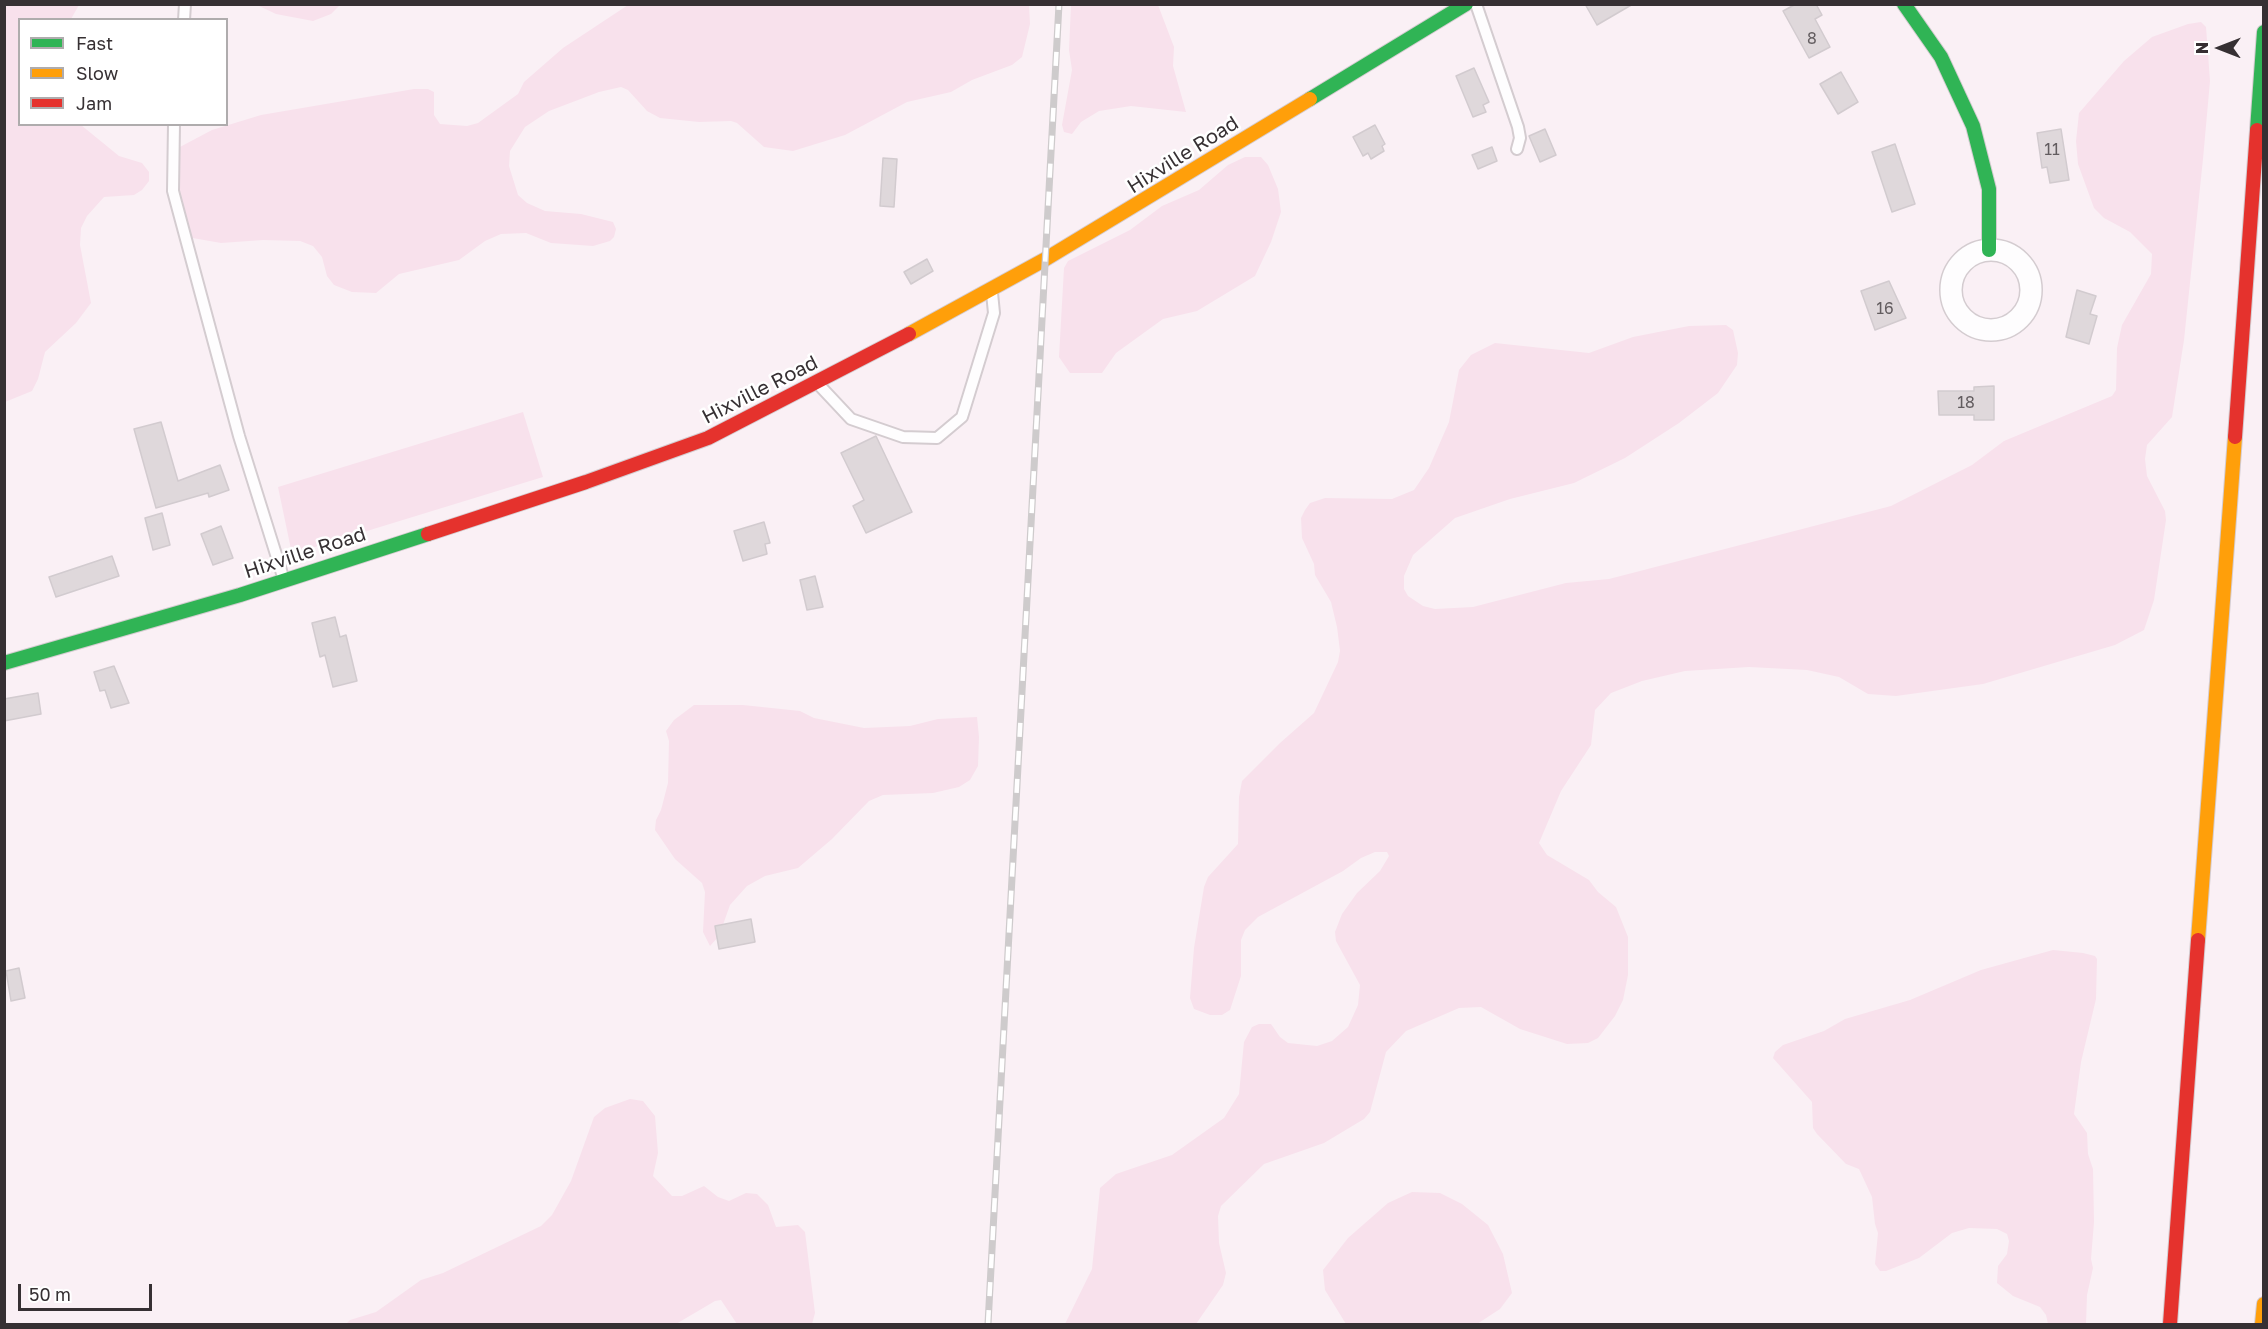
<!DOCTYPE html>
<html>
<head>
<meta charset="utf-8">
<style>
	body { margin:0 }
	#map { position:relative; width:2268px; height:1329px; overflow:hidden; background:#faf0f5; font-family:"Golos Text",sans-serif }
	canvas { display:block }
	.frame { position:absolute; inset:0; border:6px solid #363033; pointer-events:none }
	.legend { position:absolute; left:18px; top:18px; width:210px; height:108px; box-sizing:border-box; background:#fff; border:2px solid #afacad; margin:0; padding:8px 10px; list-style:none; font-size:18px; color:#363033 }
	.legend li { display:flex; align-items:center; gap:12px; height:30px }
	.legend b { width:30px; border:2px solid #afacad }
	.north { position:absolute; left:2190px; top:18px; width:60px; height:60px; -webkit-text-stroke:4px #fff; paint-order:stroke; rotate:270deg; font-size:16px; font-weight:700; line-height:24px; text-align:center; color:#363033 }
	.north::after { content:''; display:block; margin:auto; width:21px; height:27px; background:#363033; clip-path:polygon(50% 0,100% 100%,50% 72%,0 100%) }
	.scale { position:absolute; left:18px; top:1284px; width:134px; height:27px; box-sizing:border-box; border:3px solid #363033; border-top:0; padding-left:8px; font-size:18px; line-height:21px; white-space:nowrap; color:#363033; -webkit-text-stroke:4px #fff; paint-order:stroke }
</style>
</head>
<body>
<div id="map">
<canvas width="2268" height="1329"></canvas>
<div class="frame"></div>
<ul class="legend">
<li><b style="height:8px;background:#30b455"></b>Fast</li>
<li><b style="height:8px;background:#ff9f0a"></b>Slow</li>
<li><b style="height:8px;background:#e5322d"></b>Jam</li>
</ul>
<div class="north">N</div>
<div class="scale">50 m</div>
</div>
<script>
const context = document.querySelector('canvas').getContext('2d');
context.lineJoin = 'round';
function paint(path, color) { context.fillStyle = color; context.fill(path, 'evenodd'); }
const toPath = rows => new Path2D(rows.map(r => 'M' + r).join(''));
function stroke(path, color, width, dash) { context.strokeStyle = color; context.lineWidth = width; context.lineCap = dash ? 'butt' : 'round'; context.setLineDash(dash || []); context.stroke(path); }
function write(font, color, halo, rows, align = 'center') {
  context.font = font + ' "Golos Text",sans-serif'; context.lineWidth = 5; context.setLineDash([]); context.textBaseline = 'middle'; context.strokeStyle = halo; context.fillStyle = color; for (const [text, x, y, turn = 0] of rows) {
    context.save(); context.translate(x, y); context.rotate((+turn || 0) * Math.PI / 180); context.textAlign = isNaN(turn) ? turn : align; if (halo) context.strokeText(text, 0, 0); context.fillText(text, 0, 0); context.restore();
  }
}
paint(toPath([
	[4,5,79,5,71,19,20,20,20,124,81,125,119,156,142,163,149,172,149,181,142,190,134,195,104,197,87,216,81,228,80,245,91,303,76,323,45,352,38,379,32,391,5,402],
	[257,5,340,5,331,14,313,21,276,14],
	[628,5,1029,5,1030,24,1022,57,1012,65,972,80,951,92,907,102,845,135,793,151,764,147,737,123,731,121,699,122,660,118,647,111,628,90,621,87,599,92,549,111,525,127,510,151,509,166,518,195,527,203,545,211,581,214,613,222,616,229,614,237,610,241,593,246,551,243,526,233,501,234,485,241,459,260,399,274,376,293,352,292,334,285,327,276,322,257,313,246,300,241,263,240,221,243,187,237,175,177,178,148,212,130,261,115,414,89,428,89,434,92,434,115,440,124,467,126,478,123,518,94,524,82,563,48],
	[1071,5,1158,5,1174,47,1173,66,1186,112,1131,106,1099,111,1081,122,1072,134,1064,132,1062,125,1072,70,1069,50],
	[2201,22,2206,27,2210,81,2203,159,2184,340,2172,417,2147,445,2145,459,2147,476,2165,511,2166,520,2154,600,2144,630,2115,645,1983,684,1896,696,1868,694,1839,677,1807,670,1749,667,1685,671,1642,681,1611,693,1595,710,1591,745,1561,791,1539,843,1547,855,1589,880,1598,892,1616,907,1628,937,1628,975,1623,1000,1615,1016,1598,1038,1588,1043,1567,1044,1520,1029,1481,1007,1459,1008,1406,1031,1386,1052,1370,1112,1364,1119,1324,1143,1264,1164,1221,1206,1218,1216,1219,1243,1226,1273,1223,1285,1196,1324,1065,1324,1092,1269,1100,1188,1116,1174,1172,1155,1224,1118,1239,1094,1244,1042,1252,1027,1259,1024,1271,1024,1280,1037,1288,1043,1317,1046,1332,1041,1348,1027,1358,1005,1360,985,1336,941,1335,932,1342,914,1357,893,1380,871,1389,856,1387,852,1375,852,1361,858,1343,871,1258,917,1245,930,1241,940,1241,976,1230,1010,1222,1015,1210,1015,1194,1009,1190,998,1194,948,1204,887,1208,877,1238,844,1239,797,1242,781,1280,743,1314,713,1338,662,1340,651,1337,627,1331,602,1315,575,1314,564,1302,538,1301,518,1305,510,1310,503,1325,498,1392,499,1414,490,1429,468,1449,422,1459,370,1471,355,1495,343,1589,353,1633,337,1689,326,1726,325,1733,330,1738,353,1737,365,1718,393,1679,423,1625,458,1574,483,1510,499,1455,518,1413,555,1404,576,1404,589,1408,596,1423,606,1435,609,1473,607,1566,583,1609,579,1891,506,1972,465,2004,441,2112,396,2116,390,2117,348,2122,325,2151,274,2152,254,2130,232,2104,218,2094,208,2078,164,2076,141,2079,113,2124,61,2152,37,2188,24],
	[1245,157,1261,157,1268,165,1278,189,1281,212,1271,242,1255,276,1197,311,1163,319,1116,353,1102,373,1070,373,1059,357,1064,268,1068,261,1130,230,1162,206,1199,190,1228,165],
	[523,412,543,477,292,554,278,487],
	[694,705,743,705,800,711,814,718,864,728,910,726,938,719,977,717,979,737,978,766,970,780,959,787,933,793,883,795,869,801,832,839,798,868,765,876,747,886,730,905,719,936,710,946,703,932,705,892,702,883,675,859,655,830,656,820,661,810,668,783,669,741,666,731,674,720],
	[2053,950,2083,953,2095,956,2097,959,2096,999,2081,1062,2074,1114,2087,1133,2088,1154,2093,1169,2094,1222,2091,1259,2093,1268,2087,1295,2086,1324,2048,1324,2046,1315,2040,1307,2013,1296,1997,1283,1998,1266,2007,1254,2009,1241,2007,1234,1997,1229,1969,1228,1952,1233,1919,1258,1886,1271,1880,1271,1875,1264,1878,1233,1875,1224,1872,1197,1859,1169,1846,1164,1817,1134,1813,1128,1812,1102,1773,1058,1775,1052,1783,1045,1824,1031,1845,1019,1910,1000,1981,970],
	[630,1099,643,1101,655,1116,658,1153,653,1176,672,1196,682,1196,704,1186,718,1197,729,1201,746,1193,757,1194,768,1205,776,1227,798,1225,805,1232,815,1313,812,1324,737,1324,721,1300,715,1301,676,1324,346,1324,350,1320,376,1312,421,1280,443,1273,541,1226,552,1215,571,1181,594,1117,605,1108],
	[1412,1192,1440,1193,1462,1204,1488,1225,1503,1254,1512,1293,1500,1309,1477,1324,1346,1324,1325,1290,1323,1270,1348,1238,1388,1203]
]), '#f8e1ec');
const building = toPath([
	[1585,4,1633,4,1597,25,1585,4],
	[1796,4,1816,4,1822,15,1815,19,1830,47,1809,58,1783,11,1796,4],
	[1474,68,1489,102,1483,105,1486,112,1473,117,1456,76,1474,68],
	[1841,72,1858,102,1838,114,1820,84,1841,72],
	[1375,125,1385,144,1382,146,1384,151,1371,159,1368,153,1363,156,1353,137,1375,125],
	[1545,129,1556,155,1540,162,1529,136,1545,129],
	[2061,129,2069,180,2050,183,2047,167,2042,168,2037,133,2061,129],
	[1895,144,1915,204,1892,212,1872,152,1895,144],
	[1492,147,1497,161,1478,169,1472,155,1492,147],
	[883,158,897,159,894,207,880,206,883,158],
	[927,259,933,271,911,284,904,272,927,259],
	[1889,281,1906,318,1875,330,1861,291,1889,281],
	[2077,290,2096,296,2090,314,2097,316,2089,344,2066,337,2077,290],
	[1994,386,1994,420,1974,420,1974,415,1939,415,1938,391,1974,391,1974,387,1994,386],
	[161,422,178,481,220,465,229,490,209,497,208,493,156,508,134,429,161,422],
	[876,436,912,512,866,533,853,506,864,500,841,453,876,436],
	[162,513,170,545,153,550,145,518,162,513],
	[764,522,770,543,765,544,767,554,743,561,734,531,764,522],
	[221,526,233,558,213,565,201,534,221,526],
	[112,556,119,576,56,597,49,577,112,556],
	[815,576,823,607,807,610,800,580,815,576],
	[335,617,340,637,346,635,357,681,333,687,325,655,320,657,312,623,335,617],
	[114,666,129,703,111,708,105,690,100,691,94,672,114,666],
	[38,693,41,714,4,721,4,699,38,693],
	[751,919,755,942,719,949,715,926,751,919],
	[19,968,25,998,11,1001,6,971,19,968]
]);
paint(building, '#dfd8db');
stroke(building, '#d2cbcf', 1.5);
const lane = toPath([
	[1476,4,1518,127,1520,138,1517,149],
	[184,20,185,4],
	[174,124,173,191,239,436,284,580],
	[820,386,851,419,903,437,937,438,962,417,994,313,992,293]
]);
const street = toPath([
	'1951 290a40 40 0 1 1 80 0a40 40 0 1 1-80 0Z'
]);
const fast = toPath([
	[1904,4,1941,57,1973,126,1989,189,1989,250],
	[1310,99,1466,4],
	[2257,130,2264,32],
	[4,663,240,595,428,534]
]);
const slow = toPath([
	[909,334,1044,260,1310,99],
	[2198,940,2235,437],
	[2262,1324,2264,1304]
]);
const jam = toPath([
	[2235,437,2257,130],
	[428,534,586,482,708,438,909,334],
	[2170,1324,2198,940]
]);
stroke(lane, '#d4ccd0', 14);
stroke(street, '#d4ccd0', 24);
stroke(fast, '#d4ccd0', 16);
stroke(slow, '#d4ccd0', 16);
stroke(jam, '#d4ccd0', 16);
stroke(lane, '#fefdfe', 10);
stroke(street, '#fefdfe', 21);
stroke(fast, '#30b455', 14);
stroke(slow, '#ff9f0a', 14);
stroke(jam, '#e5322d', 14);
const rail = toPath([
	[988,1324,1059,4]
]);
stroke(rail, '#cecbcc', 7);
stroke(rail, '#fff', 4.5, [14]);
write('16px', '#625c5f', null, [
	["8",1812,39],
	["11",2052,150],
	["16",1885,309],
	["18",1966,403]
]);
write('20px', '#363033', '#fff', [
	["Hixville Road",1183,155,-32],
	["Hixville Road",760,390,-27],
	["Hixville Road",305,553,-18]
]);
</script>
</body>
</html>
